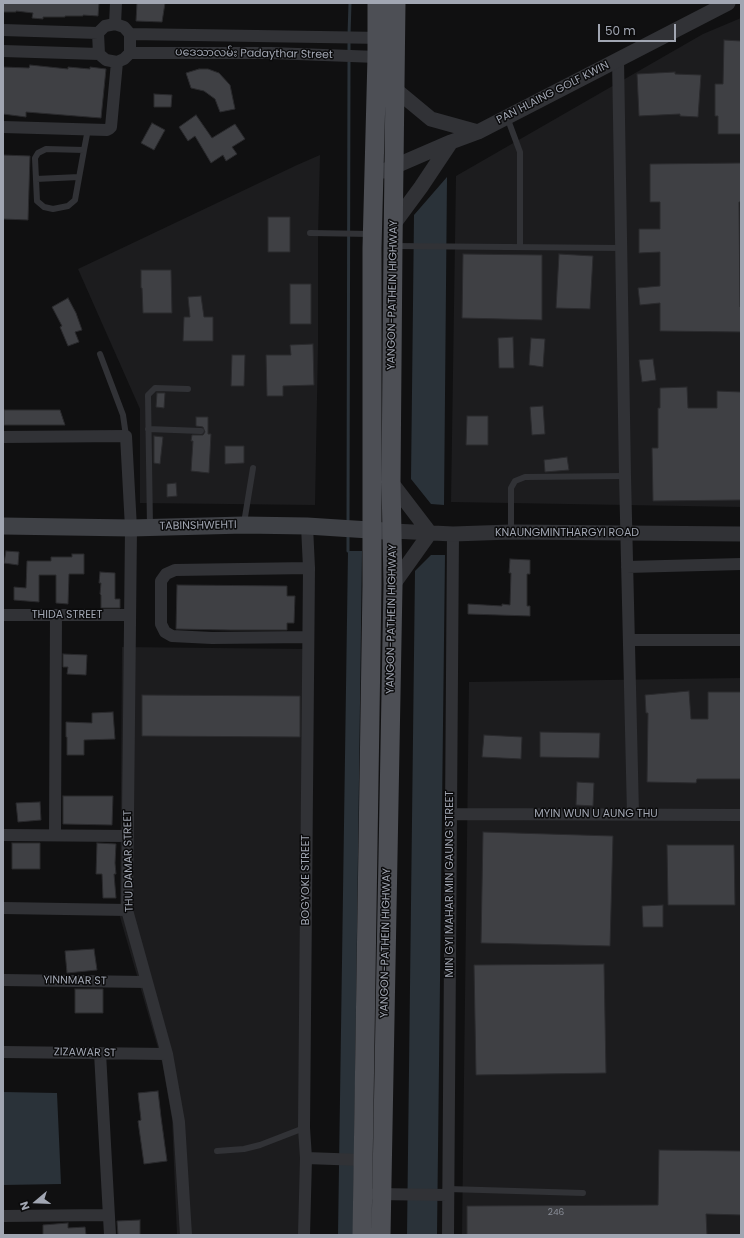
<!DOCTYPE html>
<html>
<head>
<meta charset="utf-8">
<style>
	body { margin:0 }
	#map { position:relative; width:744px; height:1238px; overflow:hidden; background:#101011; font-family:Poppins,sans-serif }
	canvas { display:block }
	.frame { position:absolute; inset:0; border:4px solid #a1a6b2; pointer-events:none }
	.north { position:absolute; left:16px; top:1182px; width:40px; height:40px; -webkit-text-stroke:3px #0b0b0c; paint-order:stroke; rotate:251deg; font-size:11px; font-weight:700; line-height:16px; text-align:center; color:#a1a6b2 }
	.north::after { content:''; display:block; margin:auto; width:14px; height:18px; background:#a1a6b2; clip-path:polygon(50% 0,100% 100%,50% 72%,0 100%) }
	.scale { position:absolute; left:598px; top:24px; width:78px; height:18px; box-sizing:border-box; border:2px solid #a1a6b2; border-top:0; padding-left:5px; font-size:12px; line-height:14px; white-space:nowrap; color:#a1a6b2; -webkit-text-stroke:3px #0b0b0c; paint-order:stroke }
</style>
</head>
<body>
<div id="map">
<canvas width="744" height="1238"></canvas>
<div class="frame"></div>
<div class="north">N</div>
<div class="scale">50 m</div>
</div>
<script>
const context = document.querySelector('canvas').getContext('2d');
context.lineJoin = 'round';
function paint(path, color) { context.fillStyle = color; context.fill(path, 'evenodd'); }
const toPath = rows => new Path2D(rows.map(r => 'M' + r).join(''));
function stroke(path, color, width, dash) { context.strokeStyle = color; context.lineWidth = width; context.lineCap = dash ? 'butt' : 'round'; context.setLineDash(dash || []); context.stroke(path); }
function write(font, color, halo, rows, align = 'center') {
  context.font = font + ' Poppins,"Noto Sans Myanmar",sans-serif'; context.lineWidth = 3; context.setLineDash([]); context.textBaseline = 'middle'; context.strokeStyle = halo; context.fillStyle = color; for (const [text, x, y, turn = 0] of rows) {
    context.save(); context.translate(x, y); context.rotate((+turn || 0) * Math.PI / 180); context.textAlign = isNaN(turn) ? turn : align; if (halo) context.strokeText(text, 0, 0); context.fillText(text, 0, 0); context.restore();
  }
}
paint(toPath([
	[741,18,741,507,451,502,456,176,703,34],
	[320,155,318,236,318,346,315,505,140,503,140,409,78,269,297,165],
	[122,647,306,649,300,1235,177,1235,172,1119,162,1062,120,917],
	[741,678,741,1235,462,1235,469,682]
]), '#1c1c1e');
paint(toPath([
	[447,177,444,505,431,504,411,479,414,215],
	[348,551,362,551,353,1235,338,1235],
	[431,555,445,555,437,1235,407,1235,415,571],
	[3,1092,57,1093,61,1184,3,1185]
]), '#2a3239');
stroke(toPath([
	[349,35,350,3],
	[349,53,349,41],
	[348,523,349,59],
	[348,551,348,534]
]), '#2a3239', 3);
const building = toPath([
	[3,3,99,3,98,16,83,15,83,16,65,16,65,17,43,17,43,19,32,18,33,13,16,11,16,12,3,12,3,3],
	[137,3,165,3,162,22,136,21,137,3],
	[724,40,741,41,741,134,718,134,718,116,715,116,715,84,723,84,724,40],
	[30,65,68,69,68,67,90,69,90,67,106,69,101,118,26,112,26,117,3,114,3,67,29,68,30,65],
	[199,69,208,69,219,73,230,85,235,109,220,112,215,99,204,91,191,88,186,73,199,69],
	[675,72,675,74,701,75,698,117,680,116,680,114,639,116,637,74,675,72],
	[154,94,172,95,171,107,154,107,154,94],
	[196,115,212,138,235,124,245,139,232,147,237,154,226,161,223,155,211,163,195,136,188,141,179,127,196,115],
	[152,123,165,130,154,150,141,143,152,123],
	[3,155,30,156,28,220,3,219,3,155],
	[741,163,741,202,739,202,740,307,741,307,741,332,660,331,660,303,640,305,638,288,660,286,660,252,639,253,639,229,660,229,660,202,650,202,650,164,741,163],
	[268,217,290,217,290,252,268,252,268,217],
	[463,254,542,255,542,320,462,318,463,254],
	[559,254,593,256,590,309,556,308,559,254],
	[141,270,171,270,172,313,143,313,142,288,141,288,141,270],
	[290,284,311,284,311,324,290,324,290,284],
	[201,296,204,317,213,317,213,341,183,341,184,317,190,317,188,297,201,296],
	[68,298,76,313,82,330,75,332,79,342,68,346,60,327,62,326,52,307,68,298],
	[513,337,514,368,499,368,498,338,513,337],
	[531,338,545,339,543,367,529,365,531,338],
	[313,344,314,385,283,386,283,396,267,396,266,355,291,355,290,345,313,344],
	[232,355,245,355,244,386,231,386,232,355],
	[653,359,656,380,642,382,639,360,653,359],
	[687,387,688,408,717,408,717,391,741,392,741,500,653,501,652,448,658,448,658,408,660,408,660,388,687,387],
	[157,393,165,393,164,408,156,407,157,393],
	[543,406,545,434,532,435,530,407,543,406],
	[4,410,60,410,65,425,4,425,4,410],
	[467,416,488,416,488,445,466,445,467,416],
	[196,417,208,417,208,434,211,434,209,473,191,471,193,441,191,441,192,435,203,435,205,432,203,427,196,426,196,417],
	[154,436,163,437,160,464,154,463,154,436],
	[225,446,244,446,244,463,225,464,225,446],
	[567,457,569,470,545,472,544,460,567,457],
	[176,483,177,496,167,497,167,484,176,483],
	[6,551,19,552,18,565,4,563,6,551],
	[72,554,84,554,84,574,69,574,68,604,56,603,56,575,39,575,39,602,14,600,14,587,26,588,27,561,51,561,51,557,72,557,72,554],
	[510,559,530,560,530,574,527,574,527,606,530,606,530,616,468,614,468,604,502,606,502,604,510,605,511,573,509,573,510,559],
	[100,572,115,573,115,599,120,599,120,608,101,608,101,595,100,594,101,583,99,583,100,572],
	[177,585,287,586,287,596,295,596,294,623,287,623,287,630,230,630,176,629,177,585],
	[63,654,87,655,86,675,67,674,68,667,63,667,63,654],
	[689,691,691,719,708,719,708,692,741,692,741,779,697,779,696,783,647,782,648,713,646,713,645,695,689,691],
	[142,695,300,696,300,737,142,736,142,695],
	[113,712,115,739,84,740,84,755,67,755,67,737,66,737,66,722,92,723,92,713,113,712],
	[540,732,600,733,599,758,540,757,540,732],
	[484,735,522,737,521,759,482,757,484,735],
	[577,782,594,783,593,806,576,805,577,782],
	[63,796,113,796,112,825,63,824,63,796],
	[40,802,41,820,18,822,16,803,40,802],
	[483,832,613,836,610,946,481,943,483,832],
	[12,843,40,843,40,869,12,869,12,843],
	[97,843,116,844,115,863,116,874,114,874,116,898,103,898,102,874,96,874,97,843],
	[667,845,734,845,735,905,668,905,667,845],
	[663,905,663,927,643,927,642,906,663,905],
	[94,949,97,970,67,973,65,951,94,949],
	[604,964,606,1073,476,1075,474,965,604,964],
	[75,989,103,989,103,1013,75,1013,75,989],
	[158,1091,161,1117,167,1161,144,1164,138,1121,141,1120,138,1093,158,1091],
	[659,1150,741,1151,741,1215,706,1214,707,1235,467,1235,467,1206,658,1205,659,1150],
	[140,1220,140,1235,118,1235,117,1221,140,1220],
	[68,1223,68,1228,85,1227,86,1235,43,1235,43,1225,68,1223]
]);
paint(building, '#3f4044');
stroke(building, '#2a2a2d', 1);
stroke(toPath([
	[507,117,520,152,520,247],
	[84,150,46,149,38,153,35,158,37,201,44,207,53,209,68,206,75,200,84,150,88,129],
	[36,179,79,177],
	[310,233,371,234],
	[394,246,621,248],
	[100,354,123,415,126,436],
	[148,429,201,431],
	[244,523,253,468],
	[150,527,148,395,155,388,188,389],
	[511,532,511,488,515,481,525,477,625,476],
	[217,1151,244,1149,260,1145,304,1128],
	[448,1189,583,1193]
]), '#313236', 6);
stroke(toPath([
	[115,24,124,27,130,34,130,53,124,59,117,62,106,60,99,54,98,33,105,26,115,24],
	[115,24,116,3],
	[3,30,98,33],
	[130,34,383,38],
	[3,51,99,54],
	[130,53,271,53,377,57],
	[618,59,625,476,633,814],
	[3,127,107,130,109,129,111,127,117,62],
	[3,437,126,436,131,528,127,910,167,1054,179,1122,186,1235],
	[627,567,741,564],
	[3,615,130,615],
	[308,637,212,638,172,636,165,632,161,624,161,581,166,574,175,570,309,568],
	[629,640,741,640],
	[450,814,741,815],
	[3,835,128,836],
	[55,835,56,615],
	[3,908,127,910],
	[3,980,146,982],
	[3,1052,167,1054],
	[100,1053,110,1235],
	[306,1158,362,1160],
	[375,1194,448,1195],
	[3,1216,108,1215],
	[304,1235,306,1158,304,1128,309,568,307,526],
	[448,1235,453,534]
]), '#313236', 12);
stroke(toPath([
	[396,90,431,119,478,132],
	[384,171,451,142,478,132,728,3],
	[393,225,421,187,451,142],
	[391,482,430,533],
	[393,531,453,534,511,532,741,534],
	[393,585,430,533]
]), '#313236', 15);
stroke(toPath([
	[3,526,131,528,244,525,307,526,385,531]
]), '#3f4146', 17);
stroke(toPath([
	[362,1235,372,585,372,248,377,57,377,3],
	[381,1235,393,585,391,482,393,246,396,3]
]), '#4d4f55', 19);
write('9px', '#888c96', null, [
	["246",556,1213]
]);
write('11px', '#a1a6b2', '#0b0b0c', [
	["ပဒေသာလမ်း Padaythar Street",254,54,1],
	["PAN HLAING GOLF KWIN",553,93,-27],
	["YANGON-PATHEIN HIGHWAY",393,295,-89],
	["TABINSHWEHTI",198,526,-1],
	["KNAUNGMINTHARGYI ROAD",567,533],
	["THIDA STREET",67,615],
	["YANGON-PATHEIN HIGHWAY",392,619,-89],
	["MYIN WUN U AUNG THU",596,814],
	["THU DAMAR STREET",129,861,-91],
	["BOGYOKE STREET",306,880,-90],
	["MIN GYI MAHAR MIN GAUNG STREET",450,884,-90],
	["YANGON-PATHEIN HIGHWAY",386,943,-89],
	["YINNMAR ST",75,981,1],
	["ZIZAWAR ST",85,1053,1]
]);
</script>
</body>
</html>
